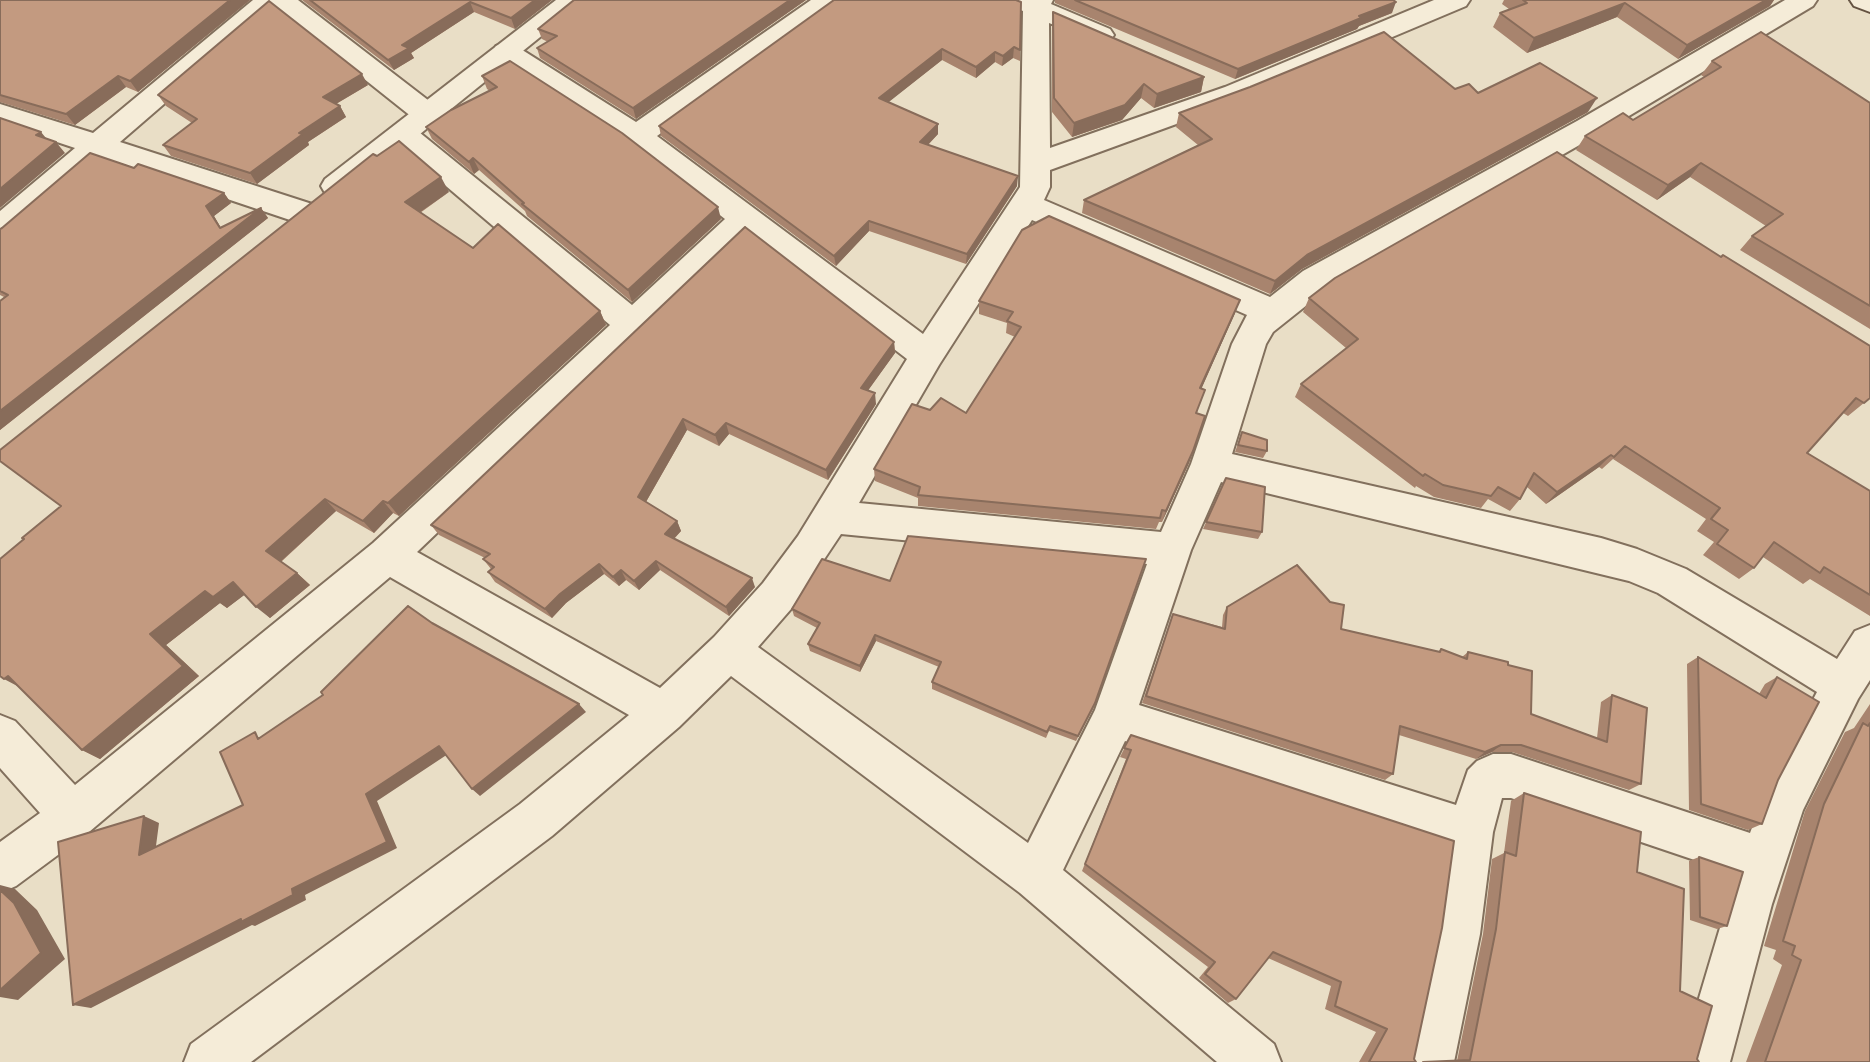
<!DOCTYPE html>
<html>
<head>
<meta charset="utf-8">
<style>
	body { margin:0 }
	canvas { display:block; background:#e9dec6 }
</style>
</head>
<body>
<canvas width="1870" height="1062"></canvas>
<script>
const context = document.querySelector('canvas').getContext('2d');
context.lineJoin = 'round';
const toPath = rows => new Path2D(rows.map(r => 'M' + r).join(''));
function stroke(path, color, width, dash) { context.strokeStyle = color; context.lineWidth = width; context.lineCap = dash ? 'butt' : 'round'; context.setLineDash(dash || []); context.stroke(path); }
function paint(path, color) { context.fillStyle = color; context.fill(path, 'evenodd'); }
const minor = toPath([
	[253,0,298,0,437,107,442,114,437,121,427,123,417,121,275,8,120,142,312,204,317,212,312,220,301,223,290,220,102,157,11,236,0,239,0,211,75,148,0,123,0,104,93,133,253,0],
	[811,0,841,0,837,6,657,136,923,334,1020,187,1023,11,1010,6,1006,0,1053,0,1051,4,1110,29,1114,35,1110,41,1100,43,1049,23,1050,148,1225,87,1434,0,1470,0,1466,6,1245,99,1050,170,1050,187,1044,200,1270,297,1303,271,1577,121,1785,0,1817,0,1813,6,1597,135,1327,289,1273,332,1266,344,1232,454,1601,538,1637,549,1686,569,1837,659,1855,631,1870,625,1870,680,1858,699,1803,810,1772,904,1730,1062,1680,1062,1736,874,1511,798,1502,798,1493,832,1480,934,1454,1062,1404,1062,1432,934,1445,846,1125,741,1063,870,1274,1044,1281,1062,1217,1062,1020,893,731,676,679,727,552,836,251,1062,184,1062,191,1044,520,804,629,715,390,577,89,832,16,886,0,893,0,842,40,813,0,768,0,715,15,721,75,785,373,543,610,325,394,142,389,135,394,128,404,125,414,128,632,305,725,219,627,143,496,58,492,52,496,46,506,43,516,46,636,122,811,0],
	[1032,220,1247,315,1232,344,1191,464,1161,532,859,503,939,365,1032,220],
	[747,236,907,359,798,536,763,583,714,637,660,688,417,552,747,236],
	[1221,482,1629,581,1658,593,1817,692,1767,787,1750,833,1511,754,1493,754,1477,761,1468,770,1456,805,1139,705,1191,550,1221,482],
	[841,534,1147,564,1095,710,1028,843,758,647,791,609,841,534]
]);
const tertiary = toPath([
	[556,0,586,0,347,193,336,197,325,193,321,186,325,179,556,0]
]);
const secondary = toPath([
	[1850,0,1870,0,1870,12,1854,6,1850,0]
]);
stroke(minor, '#82705d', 4);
stroke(tertiary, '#82705d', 4);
stroke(secondary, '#645241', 4);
paint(minor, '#f5ecd8');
paint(tertiary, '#f5ecd8');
paint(secondary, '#f5ecd8');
paint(toPath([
	[0,0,250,0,138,92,126,87,75,125,0,102],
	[302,0,552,0,515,29,474,12,411,53,414,58,394,70],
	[574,0,806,0,636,119,540,58,537,48,548,42,542,39,538,29],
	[1016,0,1020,50,1020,61,1013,58,1002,66,995,62,976,78,942,60,888,102,938,134,928,145,1017,186,966,264,869,231,836,266,661,136,659,126],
	[1055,0,1393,0,1392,13,1359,26,1357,29,1235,79,1055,3],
	[1504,0,1774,0,1770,6,1678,59,1617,17,1527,53,1493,27,1500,13,1509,9,1502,4],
	[1053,12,1204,77,1201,92,1154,108,1141,98,1122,120,1072,137,1052,112,1052,27],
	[1712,61,1870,103,1870,329,1740,250,1752,236,1766,226,1690,177,1657,200,1576,150,1585,136,1633,120,1704,77,1701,75],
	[482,76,721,219,632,302,527,216,525,211,479,170,474,174,432,139,426,127,490,91,487,89],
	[368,85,336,104,340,106,346,117,308,142,309,145,257,184,171,156,163,145,192,123,166,106,158,95],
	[1455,89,1588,112,1302,269,1270,294,1082,213,1084,200,1198,145,1176,127,1179,113],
	[134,168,224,193,231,203,214,216,221,228,261,208,268,218,0,430,0,301,4,297,0,295,0,229],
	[449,192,420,213,473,248,600,311,606,325,399,516,393,513,374,533,336,511,281,562,297,573,310,585,270,618,245,594,227,608,220,603,166,645,199,676,100,759,82,750,24,539,61,506,0,461],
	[745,227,894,342,895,353,868,390,876,404,828,480,729,434,719,446,687,430,646,502,677,521,681,531,674,539,755,587,729,616,660,570,639,590,626,580,619,586,604,574,566,603,552,618,495,582,488,572,491,569,483,559,485,558,439,535,431,525],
	[1309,298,1870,398,1848,416,1843,413,1807,453,1870,491,1870,616,1810,579,1803,584,1763,557,1754,568,1739,579,1703,555,1714,542,1697,531,1706,519,1613,459,1602,469,1599,467,1546,504,1527,487,1520,499,1510,511,1488,499,1481,508,1434,497,1416,486,1415,488,1295,397,1301,384,1346,348,1303,312],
	[979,301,1235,313,1201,389,1189,463,1162,522,1159,522,1156,529,918,506,918,498,875,481,874,469,930,410,966,413,1015,337,1006,333,1007,323,979,314],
	[1242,432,1267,451,1263,458,1235,452],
	[1226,478,1262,532,1258,539,1203,529],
	[1146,559,1093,709,1076,741,1049,731,1046,738,932,689,932,682,939,667,876,641,860,672,810,651,808,644,817,628,794,616,792,609,890,581],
	[1227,607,1341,629,1438,652,1441,649,1462,657,1468,652,1508,665,1531,714,1597,738,1601,702,1612,695,1641,784,1629,790,1512,752,1492,752,1476,759,1399,735,1393,774,1385,780,1142,703,1173,614,1222,627,1223,615],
	[1698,657,1759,694,1765,684,1777,677,1778,780,1762,824,1748,830,1689,810,1687,664],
	[1870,704,1870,1062,1746,1062,1782,965,1773,959,1776,950,1764,946,1805,811,1845,732,1854,728],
	[1131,735,1414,1059,1416,1062,1359,1062,1376,1032,1325,1009,1331,986,1268,958,1236,999,1228,1003,1199,978,1208,967,1082,871,1126,759,1120,757],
	[1524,793,1637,872,1680,991,1697,1059,1457,1061,1483,934,1492,859,1504,853,1511,801],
	[1699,857,1727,926,1717,929,1690,920,1689,861]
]), '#a8846e');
paint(toPath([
	[230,0,250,0,138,92,130,81],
	[535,0,552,0,515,29,511,18],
	[790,0,806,0,636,119,633,108],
	[1766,0,1774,0,1770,6,1678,59,1687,45],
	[470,2,474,12,411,53,414,58,394,70,388,60,402,45],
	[1396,2,1392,13,1359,26,1357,29,1235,79,1238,69,1359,16],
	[1625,3,1617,17,1527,53,1534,38],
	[1014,47,1013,58,1002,66,1003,56],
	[942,49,942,60,880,109,879,98],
	[995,52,995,62,976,78,976,67],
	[362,74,368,85,329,108,323,97],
	[118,76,126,87,75,125,66,114],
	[1204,77,1201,92,1154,108,1157,94],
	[1144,84,1141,98,1122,120,1072,137,1074,123],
	[1597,98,1588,112,1302,269,1270,294,1275,281,1307,255],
	[340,106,346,117,308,142,309,145,257,184,250,173,299,133],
	[938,124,938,134,920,153,920,142],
	[41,132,50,143,36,135],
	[56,142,65,153,0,208,0,189],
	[473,158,479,170,474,174,469,162],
	[1701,163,1690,177,1657,200,1668,185],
	[1018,176,1017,186,966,264,967,254],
	[441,177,449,192,413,217,405,202],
	[224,193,231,203,214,216,225,235,261,208,268,218,0,430,0,411,220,228,206,206],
	[718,207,721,219,632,302,628,290],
	[869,221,869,231,836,266,834,256],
	[1240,300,1235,313,1196,401,1200,388],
	[600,311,606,325,399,516,388,503],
	[894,342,895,353,862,399,861,388],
	[875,393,876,404,828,480,826,470],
	[683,419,687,430,643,507,638,497],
	[726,423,729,434,719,446,715,435],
	[1193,451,1189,463,1162,522,1166,511],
	[1611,455,1599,467,1546,504,1557,492],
	[325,499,336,511,279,563,266,551],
	[383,501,393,513,374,533,363,521],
	[677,521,681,531,669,544,665,534],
	[656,561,660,570,639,590,634,581],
	[599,564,604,574,566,603,552,618,545,609,560,594],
	[621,570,626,580,619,586,613,577],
	[297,573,310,585,270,618,256,607],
	[752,578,755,587,729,616,726,607],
	[233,582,247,593,227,608,220,603,166,645,199,676,100,759,82,750,150,634,205,591],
	[875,635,876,641,860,672,860,666],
	[8,676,23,689,4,679],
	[579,704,586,712,480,796,472,789],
	[1501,745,1492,752,1476,759,1485,752],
	[439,746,448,754,377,801,397,848,305,895,306,900,255,926,252,925,91,1008,73,1005,292,889,366,794],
	[144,816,159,823,154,861,139,855],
	[0,885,15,889,37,910,65,959,18,1000,0,997]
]), '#886c5a');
const building = toPath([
	[0,0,230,0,130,81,118,76,66,114,0,95,0,0],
	[310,0,535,0,511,18,470,2,402,45,409,48,388,60,310,0],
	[574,0,790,0,633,108,537,48,557,36,538,29,574,0],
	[834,0,1016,0,1021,2,1020,50,1014,47,1003,56,995,52,976,67,942,49,879,98,938,124,920,142,1018,176,967,254,869,221,834,256,659,126,834,0],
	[1075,0,1393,0,1396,2,1359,16,1361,18,1238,69,1075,0],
	[1523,0,1766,0,1687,45,1625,3,1534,38,1500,13,1527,3,1523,0],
	[269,1,362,74,323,97,340,106,299,133,303,134,250,173,163,145,197,119,158,95,269,1],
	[1053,12,1204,77,1157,94,1144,84,1125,105,1074,123,1054,98,1053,12],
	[1384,32,1455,89,1469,84,1478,93,1540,63,1597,98,1307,255,1275,281,1084,200,1212,139,1179,113,1250,87,1384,32],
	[1761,32,1870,103,1870,306,1752,236,1783,214,1701,163,1668,185,1585,136,1623,113,1633,120,1721,67,1712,61,1761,32],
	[510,61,622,133,718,207,628,290,522,204,524,203,473,158,469,162,426,127,451,110,497,87,482,76,510,61],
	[0,118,41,132,36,135,56,142,0,189,0,118],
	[399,141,441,177,405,202,473,248,498,224,600,311,388,503,383,501,363,521,325,499,266,551,297,573,256,607,233,582,213,597,205,591,150,634,183,666,82,750,8,676,4,679,0,676,0,559,24,539,22,538,61,506,0,461,0,450,373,154,377,156,399,141],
	[1557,152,1721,257,1723,255,1870,346,1870,398,1864,403,1856,398,1807,453,1870,491,1870,595,1824,567,1820,573,1774,542,1754,568,1717,544,1728,530,1711,519,1720,508,1625,446,1614,457,1611,455,1557,492,1534,473,1520,499,1498,487,1491,496,1443,485,1425,474,1423,476,1301,384,1358,339,1309,298,1335,278,1557,152],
	[90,153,134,168,138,164,224,193,206,206,220,228,261,208,0,411,0,301,8,295,0,291,0,229,2,228,90,153],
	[1049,216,1240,300,1200,388,1205,390,1196,413,1205,416,1193,451,1166,511,1162,510,1160,518,918,495,920,487,874,469,912,404,930,410,941,398,966,413,1021,327,1007,321,1013,312,979,301,1022,230,1049,216],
	[745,227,894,342,861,388,875,393,826,470,726,423,715,435,683,419,638,497,677,521,665,534,752,578,726,607,656,561,634,581,621,570,613,577,599,564,560,594,545,609,488,572,494,567,483,559,490,554,431,525,745,227],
	[1242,432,1267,440,1267,451,1238,445,1242,432],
	[1226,478,1265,487,1262,532,1206,522,1226,478],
	[908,536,1146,559,1095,703,1078,736,1050,726,1047,732,932,682,941,662,875,635,860,666,808,644,820,623,792,609,822,559,890,581,908,536],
	[1297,565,1330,602,1344,605,1341,629,1440,652,1441,649,1467,659,1468,652,1508,662,1508,665,1532,671,1531,714,1607,742,1612,695,1647,708,1641,784,1521,745,1501,745,1485,752,1400,726,1393,774,1146,696,1173,614,1225,629,1227,607,1297,565],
	[408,606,432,623,579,704,472,789,439,746,366,794,387,842,292,889,293,895,241,922,241,919,73,1005,58,842,144,816,139,855,243,805,220,752,255,732,258,739,323,695,321,692,408,606],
	[1698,657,1766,698,1777,677,1819,702,1778,780,1762,824,1701,804,1698,657],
	[1863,723,1868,726,1870,723,1870,1062,1765,1062,1801,960,1792,955,1795,946,1783,941,1824,804,1863,723],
	[1131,735,1454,841,1442,928,1414,1059,1416,1062,1369,1062,1387,1029,1335,1006,1341,982,1273,952,1236,999,1205,974,1215,962,1085,864,1131,750,1124,748,1131,735],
	[1524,793,1641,832,1637,872,1684,889,1680,991,1712,1006,1697,1059,1699,1062,1423,1062,1470,1060,1496,929,1505,852,1516,856,1524,793],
	[1699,857,1743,872,1727,926,1700,917,1699,857],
	[0,890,14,903,41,953,0,990,0,890]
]);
paint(building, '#c39a80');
stroke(building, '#886c5a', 2);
</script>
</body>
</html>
